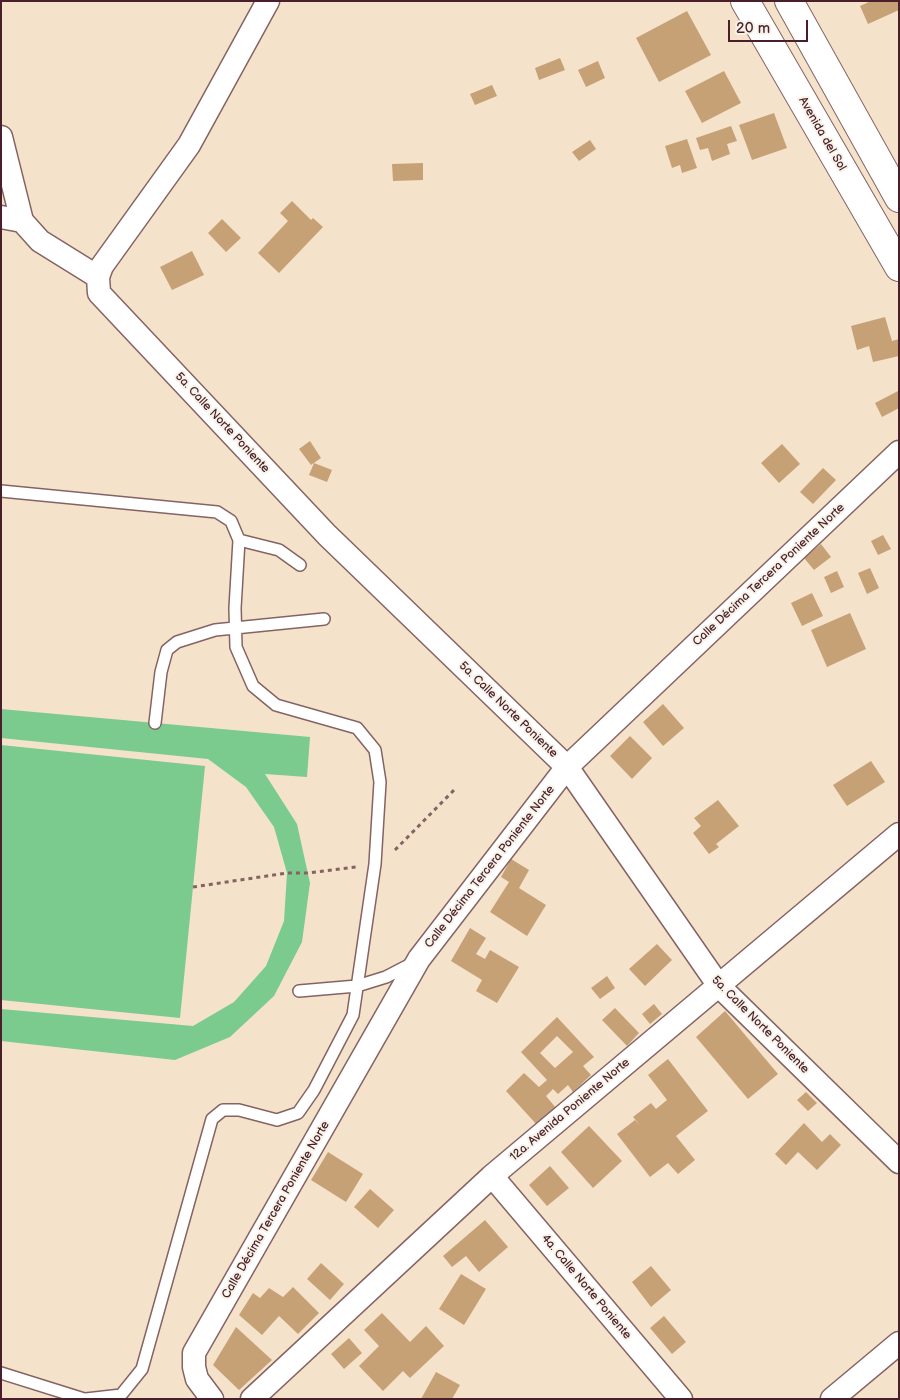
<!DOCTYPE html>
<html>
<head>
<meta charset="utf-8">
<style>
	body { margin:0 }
	#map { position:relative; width:900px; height:1400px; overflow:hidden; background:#f5e2cb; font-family:"Balsamiq Sans",sans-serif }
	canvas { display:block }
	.frame { position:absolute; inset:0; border:2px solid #4a1f2b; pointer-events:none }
	.scale { position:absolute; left:728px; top:20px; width:80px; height:22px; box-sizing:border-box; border:2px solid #4a1f2b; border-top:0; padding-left:6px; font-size:15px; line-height:18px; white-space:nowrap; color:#4a1f2b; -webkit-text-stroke:4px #f7f3e8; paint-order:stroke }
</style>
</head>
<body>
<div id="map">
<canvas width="900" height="1400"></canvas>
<div class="frame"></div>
<div class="scale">20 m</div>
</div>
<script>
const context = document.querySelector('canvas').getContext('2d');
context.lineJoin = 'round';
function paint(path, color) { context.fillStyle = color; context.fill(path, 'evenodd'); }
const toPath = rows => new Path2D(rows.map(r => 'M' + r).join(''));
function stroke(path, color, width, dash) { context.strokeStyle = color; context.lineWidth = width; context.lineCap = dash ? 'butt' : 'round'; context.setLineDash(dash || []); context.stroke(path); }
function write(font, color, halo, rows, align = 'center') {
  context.font = font + ' "Balsamiq Sans",sans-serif'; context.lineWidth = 4; context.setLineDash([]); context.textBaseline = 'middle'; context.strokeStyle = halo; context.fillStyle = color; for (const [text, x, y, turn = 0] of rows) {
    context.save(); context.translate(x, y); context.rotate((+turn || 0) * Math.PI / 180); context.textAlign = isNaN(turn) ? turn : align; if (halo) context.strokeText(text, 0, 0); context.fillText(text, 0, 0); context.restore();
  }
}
paint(toPath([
	[1,709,310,737,307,777,265,774,297,824,310,883,302,942,274,996,230,1037,175,1060,1,1041,1,1009,193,1026,234,1002,266,966,284,921,287,873,274,827,246,787,208,759,1,738],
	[1,745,205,766,180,1018,1,1000]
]), '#7acb8d');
paint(toPath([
	[871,1,899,1,899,10,868,24,860,6],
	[687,11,711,55,659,82,636,38],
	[560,58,565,70,539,80,535,68],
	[598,61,605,78,586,87,578,70],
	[724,71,741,103,702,123,685,91],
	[492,85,497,96,475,105,470,94],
	[774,113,787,148,752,160,739,125],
	[731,126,737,141,727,144,730,154,712,161,708,148,700,150,696,138],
	[687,139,697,168,682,173,680,165,672,168,665,146],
	[590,140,596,149,579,161,572,152],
	[423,163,423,180,393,181,392,164],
	[292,201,311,220,313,218,323,227,279,273,258,253,288,221,280,213],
	[222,219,241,238,226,252,208,233],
	[192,251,204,275,172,290,160,267],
	[885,317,892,341,899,339,899,356,873,362,869,346,857,350,851,326],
	[898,391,899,408,882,417,875,403],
	[310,441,321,458,311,465,299,449],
	[782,444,800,464,779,483,761,463],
	[314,463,332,470,327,482,309,475],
	[823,468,836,480,813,504,800,492],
	[883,535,891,549,878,555,871,541],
	[821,544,831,557,814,570,804,558],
	[870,568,879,588,867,594,858,573],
	[837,571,844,587,831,593,824,577],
	[812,593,823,616,802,626,791,603],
	[850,613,866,649,827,667,811,630],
	[663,704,684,728,663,746,643,722],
	[630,736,652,758,632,779,610,756],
	[871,761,885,782,847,806,833,785],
	[718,800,739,826,716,844,719,847,709,854,693,833,701,826,694,818],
	[511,859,529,870,519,888,546,905,527,936,490,912,509,882,501,877],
	[470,928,486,938,476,954,485,959,490,950,519,967,497,1003,476,991,482,980,451,961],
	[657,944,672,960,645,986,629,969],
	[607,976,615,988,600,999,591,988],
	[654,1004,662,1014,650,1024,642,1014],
	[615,1008,639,1033,627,1046,602,1020],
	[725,1011,778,1074,748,1099,696,1037],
	[557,1017,594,1057,583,1066,591,1075,573,1092,568,1085,558,1094,553,1089,546,1096,556,1108,538,1126,506,1091,524,1073,539,1087,547,1080,521,1052],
	[557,1036,573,1052,555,1068,540,1053],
	[668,1059,708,1111,676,1136,695,1160,678,1174,668,1163,650,1177,617,1134,635,1120,640,1125,633,1117,651,1103,656,1109,667,1100,648,1075],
	[806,1092,817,1103,808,1111,797,1100],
	[804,1123,822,1142,830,1134,841,1145,817,1170,798,1152,786,1165,775,1154],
	[589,1126,622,1161,593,1188,561,1152],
	[328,1152,363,1174,346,1202,311,1180],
	[550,1166,569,1188,547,1206,529,1185],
	[370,1189,394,1210,378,1228,354,1207],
	[485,1220,508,1247,479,1272,466,1256,452,1267,443,1256],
	[321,1263,344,1284,330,1300,307,1279],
	[651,1266,671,1290,651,1307,632,1282],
	[461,1274,486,1289,464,1325,439,1309],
	[293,1287,319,1313,298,1334,279,1316,262,1335,239,1315,253,1293,260,1298,269,1288,283,1297],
	[382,1313,410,1342,426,1326,444,1346,410,1378,403,1371,383,1391,359,1366,379,1346,364,1330],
	[664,1316,686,1342,672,1354,650,1328],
	[236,1327,272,1360,239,1390,213,1365],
	[349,1338,362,1353,344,1369,331,1354],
	[436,1372,460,1385,452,1399,421,1399]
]), '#c7a176');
const lane = toPath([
	[1,491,217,512,231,521,239,540,235,608,236,647,253,686,276,705,357,728,375,750,380,782,375,864,353,1015,314,1090,298,1113,277,1120,239,1110,223,1110,212,1119,142,1369,121,1395,86,1399],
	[239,540,279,550,300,565],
	[155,723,161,672,167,650,177,642,215,630,324,619],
	[299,991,357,986,386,977,413,963],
	[1,1373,84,1399]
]);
const street = toPath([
	[268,1,189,145,102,266,98,277,99,293,327,535,567,767,719,986,899,1162],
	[1,137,22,221,40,241,98,277],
	[1,217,22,221],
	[492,1176,681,1399],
	[212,1399,197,1379,194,1367,194,1353,419,959,567,767,899,452],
	[252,1399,492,1176,899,834],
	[832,1399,899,1343]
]);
const secondary = toPath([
	[745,1,899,267],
	[789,1,899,198]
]);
stroke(lane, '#866363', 14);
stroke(street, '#866363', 25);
stroke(secondary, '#866363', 30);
stroke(toPath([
	[395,850,456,788],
	[193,887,287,873,307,873,356,867]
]), '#866363', 3, [4, 4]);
stroke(lane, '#fff', 11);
stroke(street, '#fff', 22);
stroke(secondary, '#fff', 28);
write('12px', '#4a1f2b', '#f7f3e8', [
	["Avenida del Sol",822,134,60],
	["5a. Calle Norte Poniente",222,423,47],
	["Calle Décima Tercera Poniente Norte",769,575,-43],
	["5a. Calle Norte Poniente",508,710,44],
	["Calle Décima Tercera Poniente Norte",490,867,-52],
	["5a. Calle Norte Poniente",760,1025,45],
	["12a. Avenida Poniente Norte",570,1110,-40],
	["Calle Décima Tercera Poniente Norte",276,1210,-60],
	["4a. Calle Norte Poniente",586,1287,50]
]);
</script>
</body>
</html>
